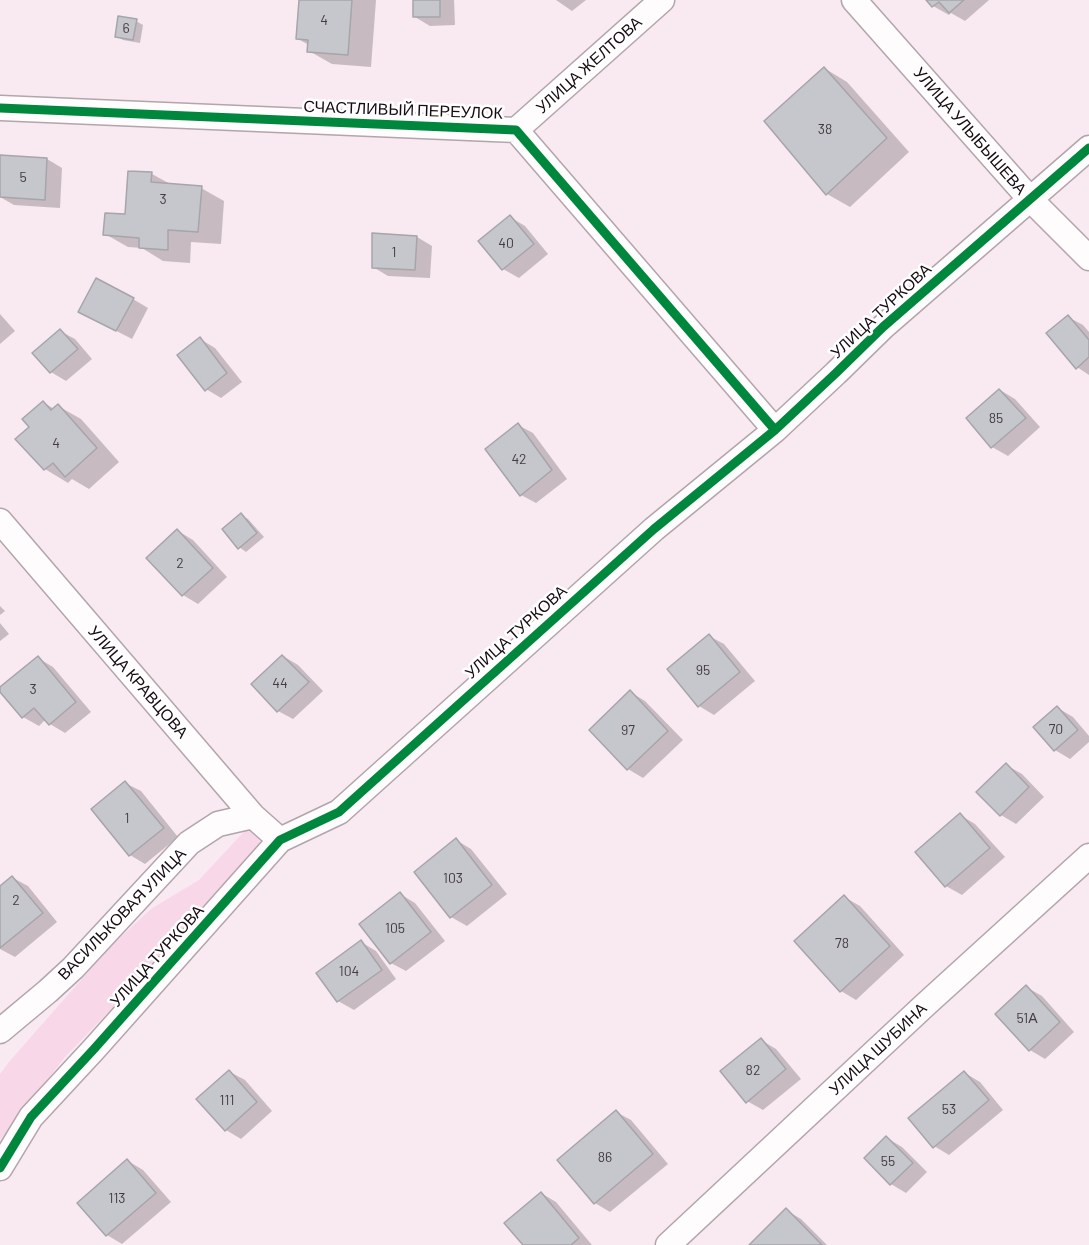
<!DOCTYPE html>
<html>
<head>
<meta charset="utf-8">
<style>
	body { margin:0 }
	canvas { display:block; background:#f9e9f1 }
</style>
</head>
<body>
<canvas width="1089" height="1245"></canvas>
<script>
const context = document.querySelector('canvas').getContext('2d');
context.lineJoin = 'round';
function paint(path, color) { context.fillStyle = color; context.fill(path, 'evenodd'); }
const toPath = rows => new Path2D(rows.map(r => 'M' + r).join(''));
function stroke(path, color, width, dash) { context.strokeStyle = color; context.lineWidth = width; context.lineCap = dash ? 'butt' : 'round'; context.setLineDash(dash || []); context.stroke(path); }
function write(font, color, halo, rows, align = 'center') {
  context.font = font + ' Barlow,sans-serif'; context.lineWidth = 5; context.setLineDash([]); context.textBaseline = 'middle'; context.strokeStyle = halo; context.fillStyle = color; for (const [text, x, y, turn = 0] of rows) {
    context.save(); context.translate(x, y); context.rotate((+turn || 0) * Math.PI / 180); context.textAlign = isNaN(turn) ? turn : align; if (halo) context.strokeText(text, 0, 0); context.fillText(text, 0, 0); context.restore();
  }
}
paint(toPath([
	[253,822,260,842,239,876,163,957,141,978,65,1057,0,1140,0,1074,9,1062,110,947,151,909,199,880]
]), '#f8d7e8');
paint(toPath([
	[301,0,376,0,371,67,332,64,309,51,309,45,298,39],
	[415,0,454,0,455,25,430,26,415,17],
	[556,0,586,0,572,11],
	[928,0,989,0,965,21,951,13,949,15,933,6],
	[136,21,143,25,140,43,123,40,116,36],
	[824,68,847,82,909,152,850,207,827,194],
	[47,159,62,168,60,208,14,205,0,197,0,165],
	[152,174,172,185,201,188,224,201,221,244,191,242,190,263,163,261,142,248,128,247,105,234,126,216],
	[510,217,525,226,548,254,519,278,503,269,480,241],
	[417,237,432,246,430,278,388,276,373,267],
	[133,299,148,308,132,339,95,320],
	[0,314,15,331,0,344],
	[1068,317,1083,325,1089,332,1089,375,1077,367],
	[60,331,75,339,92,359,66,381,51,372],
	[200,339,215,348,242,382,221,398,206,389],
	[1000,390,1015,399,1040,427,1008,456,992,447],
	[43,402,54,409,58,406,81,419,119,462,89,489,72,479,68,483,45,469,18,439,31,427],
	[518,425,533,433,567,479,536,503,521,495],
	[241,515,248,519,264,537,246,552,239,547],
	[178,531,193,540,227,577,198,604,183,595],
	[0,606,5,611,0,615],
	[0,623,9,634,0,641],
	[709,636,724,644,755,681,714,715,699,706],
	[283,656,298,665,323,691,293,719,278,711],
	[38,658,53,667,91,712,65,733,50,724,46,719,39,726,23,717],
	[630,692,645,701,683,740,643,778,628,769,591,730],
	[1058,708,1073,717,1089,736,1089,742,1070,759,1055,750],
	[1006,765,1022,774,1044,797,1016,824,1001,815],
	[125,783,141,791,178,837,145,864,130,855],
	[960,815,975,824,1005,857,962,895,946,886,917,852],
	[456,840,471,849,507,894,467,926,451,917,416,872],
	[13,878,28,886,57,922,15,957,0,949,0,888],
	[400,894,415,903,445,941,406,971,391,963],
	[844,897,860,906,904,955,856,1000,841,991],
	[361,942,376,951,396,979,354,1010,338,1001,318,973],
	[1026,987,1042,996,1074,1032,1045,1059,1030,1050],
	[761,1040,776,1049,801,1079,763,1110,747,1101],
	[230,1072,245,1080,272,1111,241,1139,226,1130],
	[965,1073,980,1082,1003,1110,949,1155,934,1146],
	[616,1112,631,1120,668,1164,610,1212,595,1203],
	[887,1138,902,1147,927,1172,906,1193,891,1184],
	[128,1161,143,1170,171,1202,122,1244,107,1235],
	[541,1193,556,1202,592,1245,524,1245],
	[786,1210,801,1219,827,1245,751,1245]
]), '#0003');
const building = toPath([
	[299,0,352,0,348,55,307,52,308,40,296,39,299,0],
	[413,0,440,0,440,17,413,17,413,0],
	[926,0,964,0,949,13,939,2,932,7,926,0],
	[118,16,137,19,133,40,115,37,118,16],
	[824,67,887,138,826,195,764,121,824,67],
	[0,155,47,158,45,200,0,197,0,155],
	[128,171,152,172,151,182,202,186,198,232,168,230,168,250,139,248,139,238,103,235,105,213,125,214,128,171],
	[510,215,534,244,502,270,478,241,510,215],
	[372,233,417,236,415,270,372,268,372,233],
	[96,278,134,298,116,331,78,312,96,278],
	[1068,315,1089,340,1089,357,1076,369,1046,333,1068,315],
	[60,329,78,349,50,373,32,353,60,329],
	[200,337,227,373,205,391,177,355,200,337],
	[999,389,1026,418,991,448,966,418,999,389],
	[43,401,51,410,58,404,97,448,65,477,53,463,44,470,15,439,29,427,22,419,43,401],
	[518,423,552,470,520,496,485,449,518,423],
	[241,513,257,533,238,549,222,529,241,513],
	[177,529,213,568,182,596,146,558,177,529],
	[709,634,740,672,698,707,667,669,709,634],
	[282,655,309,682,277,712,251,684,282,655],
	[38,656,76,702,49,725,34,708,22,718,0,692,0,687,38,656],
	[630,690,668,731,627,770,589,730,630,690],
	[1057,706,1078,730,1054,751,1033,727,1057,706],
	[1006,763,1029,787,1000,816,976,792,1006,763],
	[125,781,164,828,129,856,91,809,125,781],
	[960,813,990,848,945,887,915,852,960,813],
	[456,838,492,885,450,918,414,872,456,838],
	[12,876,43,913,0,948,0,886,12,876],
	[400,892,431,932,390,964,359,924,400,892],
	[844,895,890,946,840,992,794,941,844,895],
	[361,940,382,970,337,1002,316,973,361,940],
	[1026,985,1060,1022,1029,1051,995,1014,1026,985],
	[761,1038,786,1069,746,1103,720,1071,761,1038],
	[229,1070,257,1102,225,1131,196,1099,229,1070],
	[964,1071,989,1100,933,1148,908,1118,964,1071],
	[616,1110,653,1154,594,1204,557,1160,616,1110],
	[886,1136,913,1163,890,1185,864,1158,886,1136],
	[127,1159,156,1193,106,1236,77,1203,127,1159],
	[541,1192,579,1238,571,1245,523,1245,504,1223,541,1192],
	[786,1208,822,1245,749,1245,786,1208]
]);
paint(building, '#c6c7cc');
stroke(building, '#a5a5aa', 1.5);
const street = toPath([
	[854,0,1030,199,1089,258],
	[0,108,516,130,775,430],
	[516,130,662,0],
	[0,521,253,816,280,840],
	[0,1031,48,991,73,968,189,843,218,824,253,816],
	[0,1168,31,1117,94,1049,280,840,339,812,654,529,775,430,836,373,883,327,1089,148],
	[668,1245,925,1005,1089,856]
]);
stroke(street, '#b2a5ac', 27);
stroke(street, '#fefcfd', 24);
stroke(toPath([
	[0,108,516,130,775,430],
	[0,1168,31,1117,94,1049,280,840,339,812,654,529,775,430,836,373,883,327,1089,148]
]), '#00873e', 9);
write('14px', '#433b40', null, [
	["4",324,20],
	["6",126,28],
	["38",825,129],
	["5",23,177],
	["3",163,199],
	["40",506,243],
	["1",394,252],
	["85",996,418],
	["4",56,443],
	["42",519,459],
	["2",180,563],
	["95",703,670],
	["44",280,683],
	["3",33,689],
	["70",1056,729],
	["97",628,730],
	["1",127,818],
	["103",453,878],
	["2",16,900],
	["105",395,928],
	["78",842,943],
	["104",349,971],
	["51А",1027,1018],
	["82",753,1070],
	["111",227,1100],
	["53",949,1109],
	["86",605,1157],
	["55",888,1161],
	["113",117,1198]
]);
write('16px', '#170c12', '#fff', [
	["УЛИЦА ЖЕЛТОВА",589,65,-42],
	["СЧАСТЛИВЫЙ ПЕРЕУЛОК",403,110,2],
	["УЛИЦА УЛЫБЫШЕВА",970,131,49],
	["УЛИЦА ТУРКОВА",881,311,-43],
	["УЛИЦА ТУРКОВА",516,632,-42],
	["УЛИЦА КРАВЦОВА",138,682,49],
	["ВАСИЛЬКОВАЯ УЛИЦА",122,914,-46],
	["УЛИЦА ТУРКОВА",157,956,-48],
	["УЛИЦА ШУБИНА",878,1049,-43]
]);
</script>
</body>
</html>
